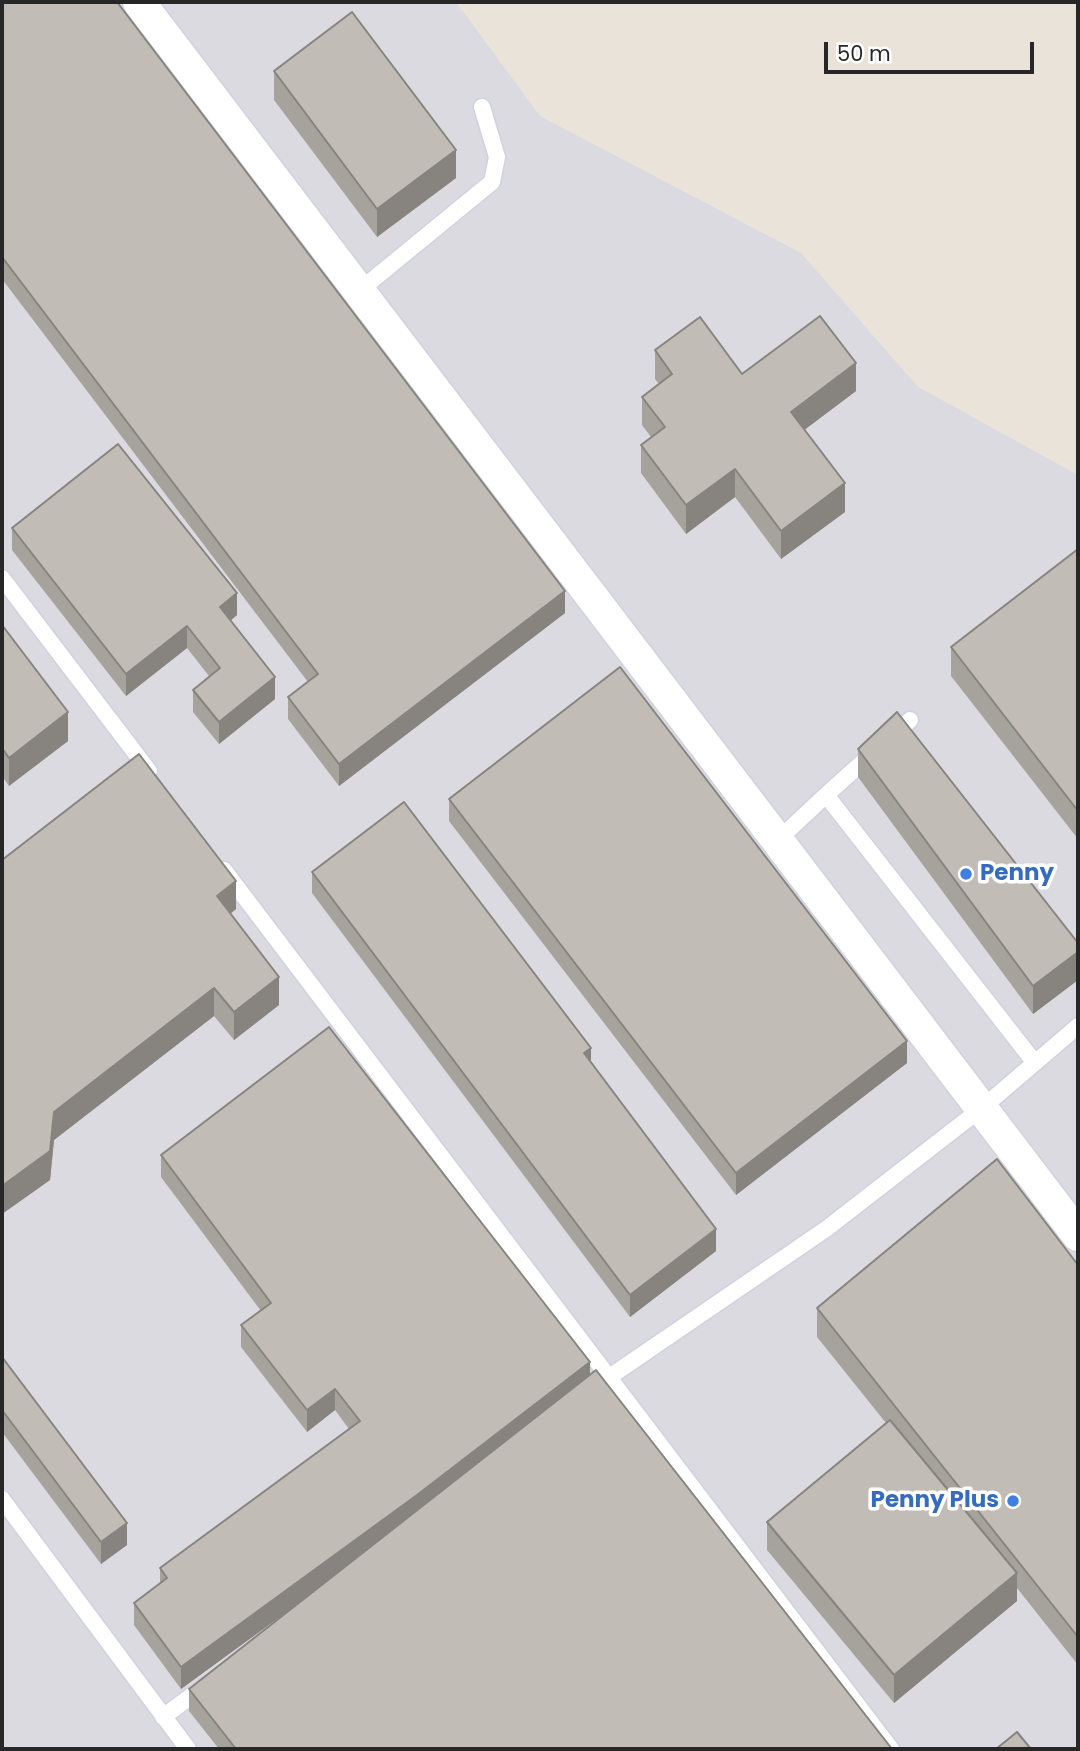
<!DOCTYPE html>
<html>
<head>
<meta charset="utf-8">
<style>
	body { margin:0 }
	#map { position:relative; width:1080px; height:1751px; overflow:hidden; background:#e9e3da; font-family:Poppins,sans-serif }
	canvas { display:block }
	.frame { position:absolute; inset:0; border:4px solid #272727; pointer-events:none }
	.scale { position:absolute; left:824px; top:42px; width:210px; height:32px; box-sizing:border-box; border:4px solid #272727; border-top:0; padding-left:9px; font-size:21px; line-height:24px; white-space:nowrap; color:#272727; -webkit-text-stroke:5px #fff; paint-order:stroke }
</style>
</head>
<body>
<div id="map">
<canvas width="1080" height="1751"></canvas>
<div class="frame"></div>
<div class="scale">50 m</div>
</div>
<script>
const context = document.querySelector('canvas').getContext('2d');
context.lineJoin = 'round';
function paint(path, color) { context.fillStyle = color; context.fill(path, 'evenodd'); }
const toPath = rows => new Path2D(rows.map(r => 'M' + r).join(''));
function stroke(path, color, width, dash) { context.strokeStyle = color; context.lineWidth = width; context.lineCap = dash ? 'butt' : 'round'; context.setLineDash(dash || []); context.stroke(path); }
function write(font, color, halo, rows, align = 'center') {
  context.font = font + ' Poppins,sans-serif'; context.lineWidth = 7; context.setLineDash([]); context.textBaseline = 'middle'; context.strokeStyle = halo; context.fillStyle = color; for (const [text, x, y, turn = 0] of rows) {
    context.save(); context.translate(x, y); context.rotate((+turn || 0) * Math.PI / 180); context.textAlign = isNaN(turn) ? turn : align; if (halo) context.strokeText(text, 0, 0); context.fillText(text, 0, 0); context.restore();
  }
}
paint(toPath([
	[2,2,456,2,540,116,801,253,918,387,1078,475,1078,1749,2,1749]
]), '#dcdae1');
const lane = toPath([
	[359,291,492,182,497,157,482,107],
	[2,578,149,771],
	[891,738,910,720],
	[826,795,874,752],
	[778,840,826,795,1035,1063],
	[224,870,891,1749],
	[602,1382,826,1229,982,1108,1078,1026],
	[2,1499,188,1749],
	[163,1717,206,1685]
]);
const street = toPath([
	[139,2,1078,1235]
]);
stroke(lane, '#cfd2df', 19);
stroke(street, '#cfd2df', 35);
stroke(lane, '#fff', 16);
stroke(street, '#fff', 32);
paint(toPath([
	[2,2,565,613,339,786,288,719,288,697,308,682,2,279],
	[274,71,456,178,377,237,274,100],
	[655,350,742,374,856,391,804,430,845,512,781,559,735,497,686,534,641,473,641,445,651,437,642,425,642,397,659,384,655,379],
	[12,528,237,615,230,621,275,699,219,744,193,712,193,690,209,676,187,648,126,696,12,550],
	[1078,549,1078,839,951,676,951,647],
	[2,625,68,741,9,786,2,776],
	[858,749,1078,943,1078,980,1033,1014,858,777],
	[449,799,907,1063,736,1195,449,821],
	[2,860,236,909,230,914,279,1005,234,1040,214,1016,54,1140,50,1180,2,1214],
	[312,872,591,1063,716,1251,630,1317,312,893],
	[161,1155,590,1375,892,1749,219,1749,189,1711,189,1689,304,1599,181,1689,134,1625,134,1603,160,1583,160,1568,349,1429,335,1410,307,1432,241,1347,241,1325,261,1311,161,1177],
	[1078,1265,1078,1665,1017,1588,1017,1601,894,1703,767,1550,767,1522,886,1423,817,1337,817,1308],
	[2,1357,127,1545,101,1564,2,1432]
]), '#a6a39d');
paint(toPath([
	[456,150,456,178,377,237,377,209],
	[856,363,856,391,791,440,791,412],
	[735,469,735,497,686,534,686,505],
	[845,483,845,512,781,559,781,531],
	[565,591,565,613,339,786,339,764],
	[237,593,237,615,220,629,220,607],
	[187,626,187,648,126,696,126,674],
	[275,677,275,699,219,744,219,722],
	[68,712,68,741,9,786,9,758],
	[236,881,236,909,217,924,217,896],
	[1078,952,1078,980,1033,1014,1033,986],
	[279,977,279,1005,234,1040,234,1012],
	[214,988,214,1016,54,1140,50,1180,2,1214,2,1186,54,1112],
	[907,1041,907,1063,736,1195,736,1173],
	[591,1048,591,1070,584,1053],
	[716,1229,716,1251,630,1317,630,1295],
	[590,1362,590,1384,417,1517,181,1689,181,1667],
	[335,1389,335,1410,307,1432,307,1410],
	[127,1523,127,1545,101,1564,101,1542],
	[1017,1573,1017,1601,894,1703,894,1675]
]), '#87847f');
const building = toPath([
	[2,2,117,2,565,591,339,764,288,697,318,674,2,257,2,2],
	[352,12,456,150,377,209,274,71,352,12],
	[820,316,856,363,791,412,845,483,781,531,735,469,686,505,641,445,665,427,642,397,672,374,655,350,700,317,742,374,820,316],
	[118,444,237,593,220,607,275,677,219,722,193,690,220,668,187,626,126,674,12,528,118,444],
	[1078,549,1078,811,951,647,1078,549],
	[2,625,68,712,9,758,2,748,2,625],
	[620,667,907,1041,736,1173,449,799,620,667],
	[897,712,1078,943,1078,952,1033,986,858,749,897,712],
	[139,754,236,881,217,896,279,977,234,1012,214,988,54,1112,50,1151,2,1186,2,860,139,754],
	[404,802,591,1048,584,1053,716,1229,630,1295,312,872,404,802],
	[329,1027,590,1362,417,1495,181,1667,134,1603,167,1578,160,1568,360,1421,335,1389,307,1410,241,1325,271,1303,161,1155,329,1027],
	[997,1159,1078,1265,1078,1637,817,1308,997,1159],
	[2,1357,127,1523,101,1542,2,1410,2,1357],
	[596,1370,892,1749,236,1749,189,1689,596,1370],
	[890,1420,1017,1573,894,1675,767,1522,890,1420],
	[1017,1732,1031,1749,996,1749,1017,1732]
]);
paint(building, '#c1bdb6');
stroke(building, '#87847f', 2);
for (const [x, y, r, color] of [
	[966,874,7,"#3f7fe0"],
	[1013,1501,7,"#3f7fe0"]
]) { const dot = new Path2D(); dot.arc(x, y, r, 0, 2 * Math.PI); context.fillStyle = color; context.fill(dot); stroke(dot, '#fff', 2.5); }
write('bold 23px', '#366cbe', '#fff', [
	["Penny",980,874],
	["Penny Plus",999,1501,"right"]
], 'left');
</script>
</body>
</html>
